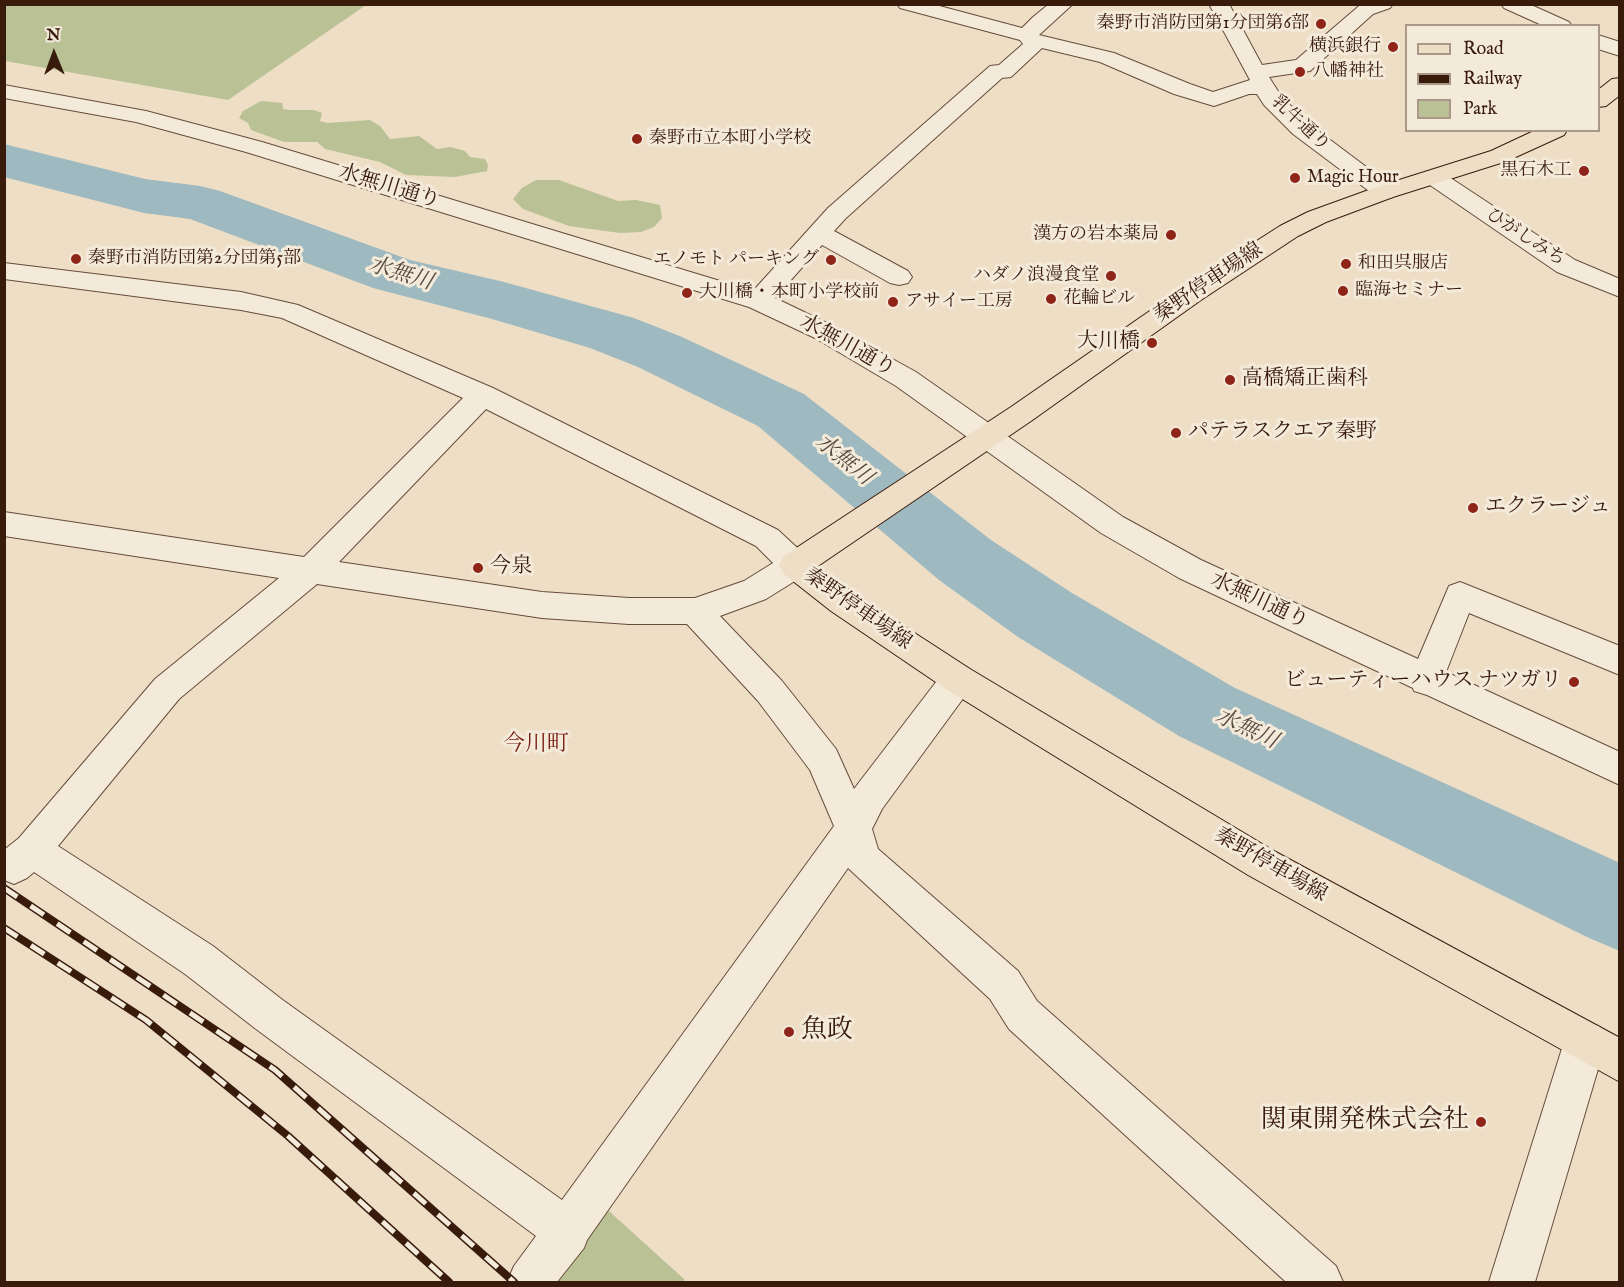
<!DOCTYPE html>
<html>
<head>
<meta charset="utf-8">
<style>
	body { margin:0 }
	#map { position:relative; width:1624px; height:1287px; overflow:hidden; background:#eedec6; font-family:"IM FELL English",serif }
	canvas { display:block }
	.frame { position:absolute; inset:0; border:6px solid #391b0c; pointer-events:none }
	.legend { position:absolute; left:1405px; top:24px; width:195px; height:108px; box-sizing:border-box; background:#f4eada; border:2px solid #a99788; margin:0; padding:8px 10px; list-style:none; font-size:18px; color:#391b0c }
	.legend li { display:flex; align-items:center; gap:12px; height:30px }
	.legend b { width:30px; border:2px solid #a99788 }
	.north { position:absolute; left:24px; top:24px; width:60px; height:60px; -webkit-text-stroke:4px #f4eada; paint-order:stroke; rotate:359deg; font-size:16px; font-weight:700; line-height:24px; text-align:center; color:#391b0c }
	.north::after { content:''; display:block; margin:auto; width:21px; height:27px; background:#391b0c; clip-path:polygon(50% 0,100% 100%,50% 72%,0 100%) }
</style>
</head>
<body>
<div id="map">
<canvas width="1624" height="1287"></canvas>
<div class="frame"></div>
<ul class="legend">
<li><b style="height:8px;background:#eedec6"></b>Road</li>
<li><b style="height:8px;background:#391b0c"></b>Railway</li>
<li><b style="height:16px;background:#b9c195"></b>Park</li>
</ul>
<div class="north">N</div>
</div>
<script>
const context = document.querySelector('canvas').getContext('2d');
context.lineJoin = 'round';
function paint(path, color) { context.fillStyle = color; context.fill(path, 'evenodd'); }
const toPath = rows => new Path2D(rows.map(r => 'M' + r).join(''));
function stroke(path, color, width, dash) { context.strokeStyle = color; context.lineWidth = width; context.lineCap = dash ? 'butt' : 'round'; context.setLineDash(dash || []); context.stroke(path); }
function write(font, color, halo, rows, align = 'center') {
  context.font = font + ' "IM FELL English","Noto Serif JP",serif'; context.lineWidth = 6; context.setLineDash([]); context.textBaseline = 'middle'; context.strokeStyle = halo; context.fillStyle = color; for (const [text, x, y, turn = 0] of rows) {
    context.save(); context.translate(x, y); context.rotate((+turn || 0) * Math.PI / 180); context.textAlign = isNaN(turn) ? turn : align; if (halo) context.strokeText(text, 0, 0); context.fillText(text, 0, 0); context.restore();
  }
}
paint(toPath([
	[4,5,5,4,366,5,228,100,5,61],
	[261,101,282,103,283,109,289,110,314,110,322,113,320,121,327,123,370,120,380,126,390,139,419,136,437,149,450,147,465,151,470,157,485,159,488,165,487,171,455,177,406,175,380,162,325,149,317,142,284,142,251,130,248,123,239,118,243,111],
	[536,180,559,180,618,201,636,200,660,205,662,218,654,227,641,232,620,233,569,226,523,209,513,199,522,188],
	[600,1203,684,1279,684,1282,553,1282,550,1279]
]), '#b9c195');
paint(toPath([
	[4,144,145,179,200,186,220,191,410,260,504,282,634,318,682,337,804,394,991,540,1072,593,1235,688,1620,863,1620,951,1589,938,1179,736,1018,637,939,580,758,426,638,367,590,348,492,319,373,288,190,219,144,213,4,177,4,144]
]), '#9eb9bf');
const minor = toPath([
	[897,4,932,4,1022,28,1033,17,1049,4,1073,4,1039,35,1114,53,1190,84,1213,92,1250,80,1209,4,1229,4,1262,65,1296,60,1359,6,1393,4,1390,8,1373,14,1310,71,1269,77,1281,96,1309,124,1393,187,1397,192,1393,197,1385,199,1377,197,1293,134,1264,105,1257,94,1249,94,1214,106,1174,94,1100,62,1042,48,1011,77,1002,78,846,218,834,231,908,271,912,277,908,283,899,285,890,283,822,245,775,298,833,326,916,372,1123,517,1201,560,1418,659,1449,586,1460,582,1620,646,1620,675,1469,613,1446,672,1620,752,1620,785,1427,695,1414,691,1413,688,1179,578,1101,533,896,386,815,338,749,307,246,152,136,122,4,98,4,85,146,111,262,142,753,291,828,208,990,66,999,65,1023,44,1020,40,900,8,897,4],
	[1501,4,1529,4,1569,22,1572,26,1544,26,1504,8,1501,4],
	[1598,35,1620,42,1620,56,1598,49,1598,35],
	[1435,171,1443,173,1575,260,1620,279,1620,297,1557,272,1427,183,1423,178,1427,173,1435,171],
	[4,263,241,292,298,305,493,388,778,530,806,556,811,565,806,574,766,599,720,616,782,681,836,749,854,789,946,669,958,665,970,669,975,679,970,689,882,809,872,829,878,849,1018,971,1037,1001,1336,1266,1343,1282,1286,1282,1009,1029,990,999,848,868,587,1240,584,1248,557,1282,507,1282,514,1266,536,1236,256,1029,185,974,34,872,27,878,14,884,4,880,4,850,19,838,155,679,279,578,4,536,4,512,304,557,463,398,282,318,241,310,4,279,4,263],
	[486,409,756,546,773,563,744,581,695,598,629,598,542,592,339,562,486,409],
	[317,584,542,618,629,624,687,624,758,701,810,770,834,826,562,1200,284,1001,213,946,58,846,179,699,317,584],
	[1585,1021,1600,1027,1606,1042,1535,1282,1489,1282,1564,1042,1570,1027,1585,1021]
]);
const major = toPath([
	[1620,78,1620,95,1606,106,1598,107,1598,90,1612,79,1620,78],
	[1536,130,1567,130,1564,135,1507,161,1393,197,1326,222,1298,236,1201,300,1031,421,818,566,853,593,970,669,1274,851,1620,1038,1620,1082,1248,875,946,689,831,611,784,574,779,565,784,556,1011,407,1183,288,1280,226,1308,212,1377,187,1491,151,1536,130]
]);
stroke(minor, '#664c3a', 2);
stroke(major, '#391b0c', 2);
paint(minor, '#f4eada');
paint(major, '#eedec6');
const rail = toPath([
	[4,888,275,1070,514,1282],
	[4,928,146,1020,288,1136,449,1282]
]);
stroke(rail, '#391b0c', 8);
stroke(rail, '#f4eada', 5, [16]);
for (const [x, y, r, color] of [
	[1321,24,6,"#8f2418"],
	[1393,47,6,"#8f2418"],
	[1300,72,6,"#8f2418"],
	[637,139,6,"#8f2418"],
	[1584,171,6,"#8f2418"],
	[1295,178,6,"#8f2418"],
	[1171,235,6,"#8f2418"],
	[76,259,6,"#8f2418"],
	[831,260,6,"#8f2418"],
	[1346,264,6,"#8f2418"],
	[1111,276,6,"#8f2418"],
	[1343,291,6,"#8f2418"],
	[687,293,6,"#8f2418"],
	[1051,299,6,"#8f2418"],
	[893,302,6,"#8f2418"],
	[1152,343,6,"#8f2418"],
	[1230,380,6,"#8f2418"],
	[1176,433,6,"#8f2418"],
	[1473,508,6,"#8f2418"],
	[478,568,6,"#8f2418"],
	[1574,682,6,"#8f2418"],
	[789,1032,6,"#8f2418"],
	[1481,1122,6,"#8f2418"]
]) { const dot = new Path2D(); dot.arc(x, y, r, 0, 2 * Math.PI); context.fillStyle = color; context.fill(dot); stroke(dot, '#f4eada', 2); }
write('18px', '#391b0c', '#f4eada', [
	["秦野市消防団第1分団第6部",1309,24,"right"],
	["横浜銀行",1381,47,"right"],
	["八幡神社",1312,72],
	["秦野市立本町小学校",649,139],
	["黒石木工",1572,171,"right"],
	["Magic Hour",1307,178],
	["漢方の岩本薬局",1159,235,"right"],
	["秦野市消防団第2分団第5部",88,259],
	["エノモト パーキング",819,260,"right"],
	["和田呉服店",1358,264],
	["ハダノ浪漫食堂",1099,276,"right"],
	["臨海セミナー",1355,291],
	["大川橋・本町小学校前",699,293],
	["花輪ビル",1063,299],
	["アサイー工房",905,302]
], 'left');
write('18px', '#391b0c', '#f4eada', [
	["乳牛通り",1300,124,43],
	["ひがしみち",1525,238,33]
]);
write('21px', '#391b0c', '#f4eada', [
	["水無川通り",389,188,17],
	["秦野停車場線",1209,284,-34],
	["水無川通り",847,347,29],
	["水無川通り",1259,602,25],
	["秦野停車場線",857,610,35],
	["秦野停車場線",1270,866,30]
]);
write('21px', '#391b0c', '#f4eada', [
	["大川橋",1140,343,"right"],
	["高橋矯正歯科",1242,380],
	["パテラスクエア秦野",1188,433],
	["エクラージュ",1485,508],
	["今泉",490,568],
	["ビューティーハウス ナツガリ",1562,682,"right"]
], 'left');
write('italic 22px', '#574a42', '#f4eada', [
	["水無川",400,275,17],
	["水無川",843,461,39],
	["水無川",1246,730,25]
]);
write('22px', '#7a1f14', '#f4eada', [
	["今川町",536,745]
]);
write('26px', '#391b0c', '#f4eada', [
	["魚政",801,1032],
	["関東開発株式会社",1469,1122,"right"]
], 'left');
</script>
</body>
</html>
